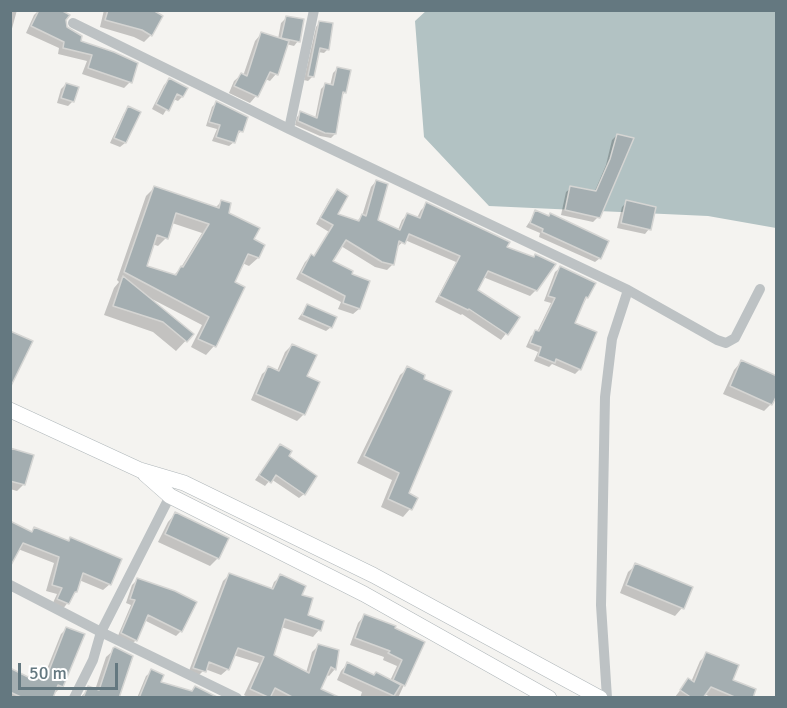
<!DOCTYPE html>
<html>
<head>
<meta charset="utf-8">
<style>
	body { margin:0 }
	#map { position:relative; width:787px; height:708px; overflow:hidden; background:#f4f3f0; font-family:Signika,sans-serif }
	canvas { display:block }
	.frame { position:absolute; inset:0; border:12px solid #647880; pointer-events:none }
	.scale { position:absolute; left:18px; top:663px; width:100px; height:27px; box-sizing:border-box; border:3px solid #647880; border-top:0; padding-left:8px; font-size:18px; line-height:21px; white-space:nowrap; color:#647880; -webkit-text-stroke:4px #fff; paint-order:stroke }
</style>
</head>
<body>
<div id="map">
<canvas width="787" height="708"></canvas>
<div class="frame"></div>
<div class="scale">50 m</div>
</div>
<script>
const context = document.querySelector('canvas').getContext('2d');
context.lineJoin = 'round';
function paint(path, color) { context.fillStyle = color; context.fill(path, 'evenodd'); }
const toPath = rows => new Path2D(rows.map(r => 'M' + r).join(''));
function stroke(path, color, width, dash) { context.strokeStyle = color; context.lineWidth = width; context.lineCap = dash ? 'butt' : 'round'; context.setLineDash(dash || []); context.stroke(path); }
paint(toPath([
	[427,10,776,11,776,228,708,216,489,206,424,137,415,21]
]), '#b2c2c3');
paint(toPath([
	[10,10,17,10,10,36],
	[39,10,65,20,65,28,79,42,130,82,124,88,82,74,87,61,58,54,59,48,26,33,34,15],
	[104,10,150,10,151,35,144,42,134,37,100,27],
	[286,18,298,41,294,46,286,44,276,74,270,81,265,79,256,96,250,103,229,93,234,81,241,75,243,76,255,41,261,34,278,39,281,23],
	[320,22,328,49,324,53,318,52,313,76,308,81,304,80,316,27],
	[337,69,345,92,341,97,335,134,331,138,320,136,295,125,297,117,301,113,315,119,321,89,325,85,330,86,333,73],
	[169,80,182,97,178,101,173,99,163,115,152,109,164,85],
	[66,84,73,101,68,106,57,103,61,89],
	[216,103,242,131,236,135,234,142,229,146,212,141,217,129,206,126,212,107],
	[129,108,125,143,120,147,110,143,124,113],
	[617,135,598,217,593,222,561,215,566,192,571,188,594,193,606,165,612,140],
	[376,181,376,221,398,230,402,220,408,214,417,218,421,210,427,204,505,248,536,290,530,296,483,277,476,291,518,318,501,340,462,314,461,315,435,302,456,262,405,240,396,248,393,264,387,270,375,267,341,246,331,262,350,275,368,282,359,309,353,314,338,309,341,302,296,279,305,262,311,256,313,257,329,232,316,224,331,197,337,191,336,215,356,222,362,216,371,187],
	[154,188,215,208,221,202,227,214,252,240,263,245,258,258,249,266,242,263,233,283,243,288,214,346,206,355,191,347,202,325,148,297,192,334,176,351,153,332,104,315,114,288,119,282,117,280,146,196],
	[172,223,202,233,180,269,173,276,145,267,152,244,158,246,166,238],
	[627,202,649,229,645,234,617,228,622,207],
	[536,212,600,258,595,262,539,237,540,233,526,227],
	[560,268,587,297,573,324,580,369,575,374,552,364,549,367,534,361,538,352,526,347,531,336,537,332,551,303,544,301,555,272],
	[307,306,331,327,326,331,298,319],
	[292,345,305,377,304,414,297,421,251,400,262,374,269,368,277,371,285,352],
	[741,362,771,404,764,411,723,394,734,370],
	[408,368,407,494,416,498,410,509,403,517,381,507,392,480,357,463,400,375],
	[280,446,304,494,299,498,271,479,265,486,255,480],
	[10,450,24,484,17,491,10,489],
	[175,514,218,558,210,566,158,542,168,522],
	[10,523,30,533,34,529,67,542,70,539,110,584,103,590,79,580,76,592,62,610,52,605,57,594,46,591,54,563,18,549],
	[636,565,691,588,682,608,675,616,620,593,628,572],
	[230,574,271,590,274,582,281,576,300,596,306,616,319,630,313,637,281,627,272,656,306,673,312,652,319,645,335,669,329,676,326,674,319,690,337,698,275,698,270,695,269,698,249,698,244,695,259,663,233,655,228,669,221,675,205,669,199,675,189,671,223,581],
	[137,580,181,631,176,636,144,620,136,640,131,645,117,638,131,605,126,603,132,585],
	[364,616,423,643,398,698,360,698,362,692,337,680,341,671,347,664,373,677,390,681,397,666,383,660,384,657,350,645,358,623],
	[67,628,62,686,56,692,54,691,51,698,10,698,10,670,30,679,37,670,45,674,61,634],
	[114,650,117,698,80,698,89,688,95,690,106,657],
	[707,654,731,681,751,698,713,698,704,694,702,698,675,697,688,680,691,682,700,661],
	[152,671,159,683,191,692,195,688,216,698,137,698,146,676]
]), '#0003');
const building = toPath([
	[39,10,61,10,70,15,66,20,67,27,82,36,81,41,114,52,138,63,132,83,88,68,92,55,63,48,64,42,31,26,39,10],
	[108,10,153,10,163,16,152,36,142,30,105,20,108,10],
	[286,16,304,19,300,42,281,38,286,16],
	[319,21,333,23,329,50,320,48,314,77,308,76,319,21],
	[261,32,289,41,278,75,270,72,258,97,234,86,241,73,247,76,261,32],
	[337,67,351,70,346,93,343,92,336,134,325,133,298,121,300,111,317,118,325,83,333,85,337,67],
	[169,78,188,88,183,97,177,94,169,111,156,104,169,78],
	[66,83,79,87,74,102,61,98,66,83],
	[216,101,248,117,243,132,239,131,235,143,216,137,220,125,209,122,216,101],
	[128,106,141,112,126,143,114,138,128,106],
	[617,134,634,138,600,218,565,210,570,186,596,191,610,159,617,134],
	[376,180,388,184,378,220,400,230,407,213,420,218,426,202,510,242,507,247,534,257,535,254,556,264,537,291,488,271,478,290,520,317,508,335,469,309,468,310,439,296,460,256,409,234,405,244,399,241,394,265,382,262,346,240,333,261,353,271,352,274,370,281,360,309,343,303,345,296,301,273,311,254,314,256,333,225,320,218,337,189,348,196,338,214,359,221,362,214,366,216,376,180],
	[154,186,219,208,221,200,231,203,229,213,260,228,254,239,265,245,259,258,248,254,235,282,245,287,216,347,198,339,209,317,124,272,154,186],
	[176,213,209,224,183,267,181,266,176,275,147,266,157,235,168,239,176,213],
	[626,200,656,207,651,230,621,223,626,200],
	[535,210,549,216,550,213,609,241,601,259,542,232,543,229,530,223,535,210],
	[560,266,596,283,588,298,586,297,575,323,597,332,581,370,556,359,555,363,538,356,541,347,530,343,535,330,539,331,555,298,548,296,560,266],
	[123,276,194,334,187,342,163,322,113,306,123,276],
	[307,304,337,317,332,328,302,315,307,304],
	[10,331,33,341,10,388,10,331],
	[292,344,317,355,307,376,320,382,305,415,256,394,268,366,279,371,292,344],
	[741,360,777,376,777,395,772,405,730,386,741,360],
	[407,366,425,375,424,379,452,391,409,493,418,498,412,510,388,499,399,473,364,456,407,366],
	[280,444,292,451,289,456,317,476,305,495,276,475,271,483,259,475,280,444],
	[10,448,34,455,25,485,10,481,10,448],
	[175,512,229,538,219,559,165,534,175,512],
	[10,521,32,532,34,527,69,541,70,537,122,559,111,585,83,573,77,592,75,592,69,604,57,599,62,588,52,585,59,557,23,543,10,567,10,521],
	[635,563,693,587,684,609,626,585,635,563],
	[229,573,273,589,280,574,306,586,302,595,313,598,308,615,324,621,321,631,285,619,274,655,309,673,318,644,339,650,336,670,331,667,321,689,341,698,294,698,275,688,270,698,250,689,264,657,238,648,229,670,209,662,206,672,193,668,229,573],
	[137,578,175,591,197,602,182,632,148,615,137,641,121,633,135,600,130,599,137,578],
	[364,614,396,626,395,628,425,642,405,686,393,680,402,660,388,653,390,651,355,638,364,614],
	[66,627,85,634,63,687,58,685,53,698,23,698,10,692,10,668,32,679,36,669,48,673,66,627],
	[115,647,133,656,119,698,83,698,88,686,99,690,113,648,115,647],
	[706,652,739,665,733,680,756,689,753,698,737,698,711,687,703,698,692,698,680,690,688,678,694,682,706,652],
	[347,662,374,675,376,672,401,685,394,696,343,673,347,662],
	[151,669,164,675,161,682,192,691,195,686,219,698,139,698,151,669]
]);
paint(building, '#a4aeb1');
stroke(building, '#d5d5d3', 1.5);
const secondary = toPath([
	[10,410,140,470,184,483,373,575,600,698],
	[145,474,170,496,364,594,549,698]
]);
stroke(secondary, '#afb6b9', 16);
stroke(toPath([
	[73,23,289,129,628,290,717,340,726,343,735,338,760,289],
	[289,129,314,10],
	[10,585,101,632,237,698],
	[74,698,93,660,101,632,170,496],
	[607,698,601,605,605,397,612,339,628,290]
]), '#bdc2c4', 10);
stroke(secondary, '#fff', 15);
</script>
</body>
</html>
